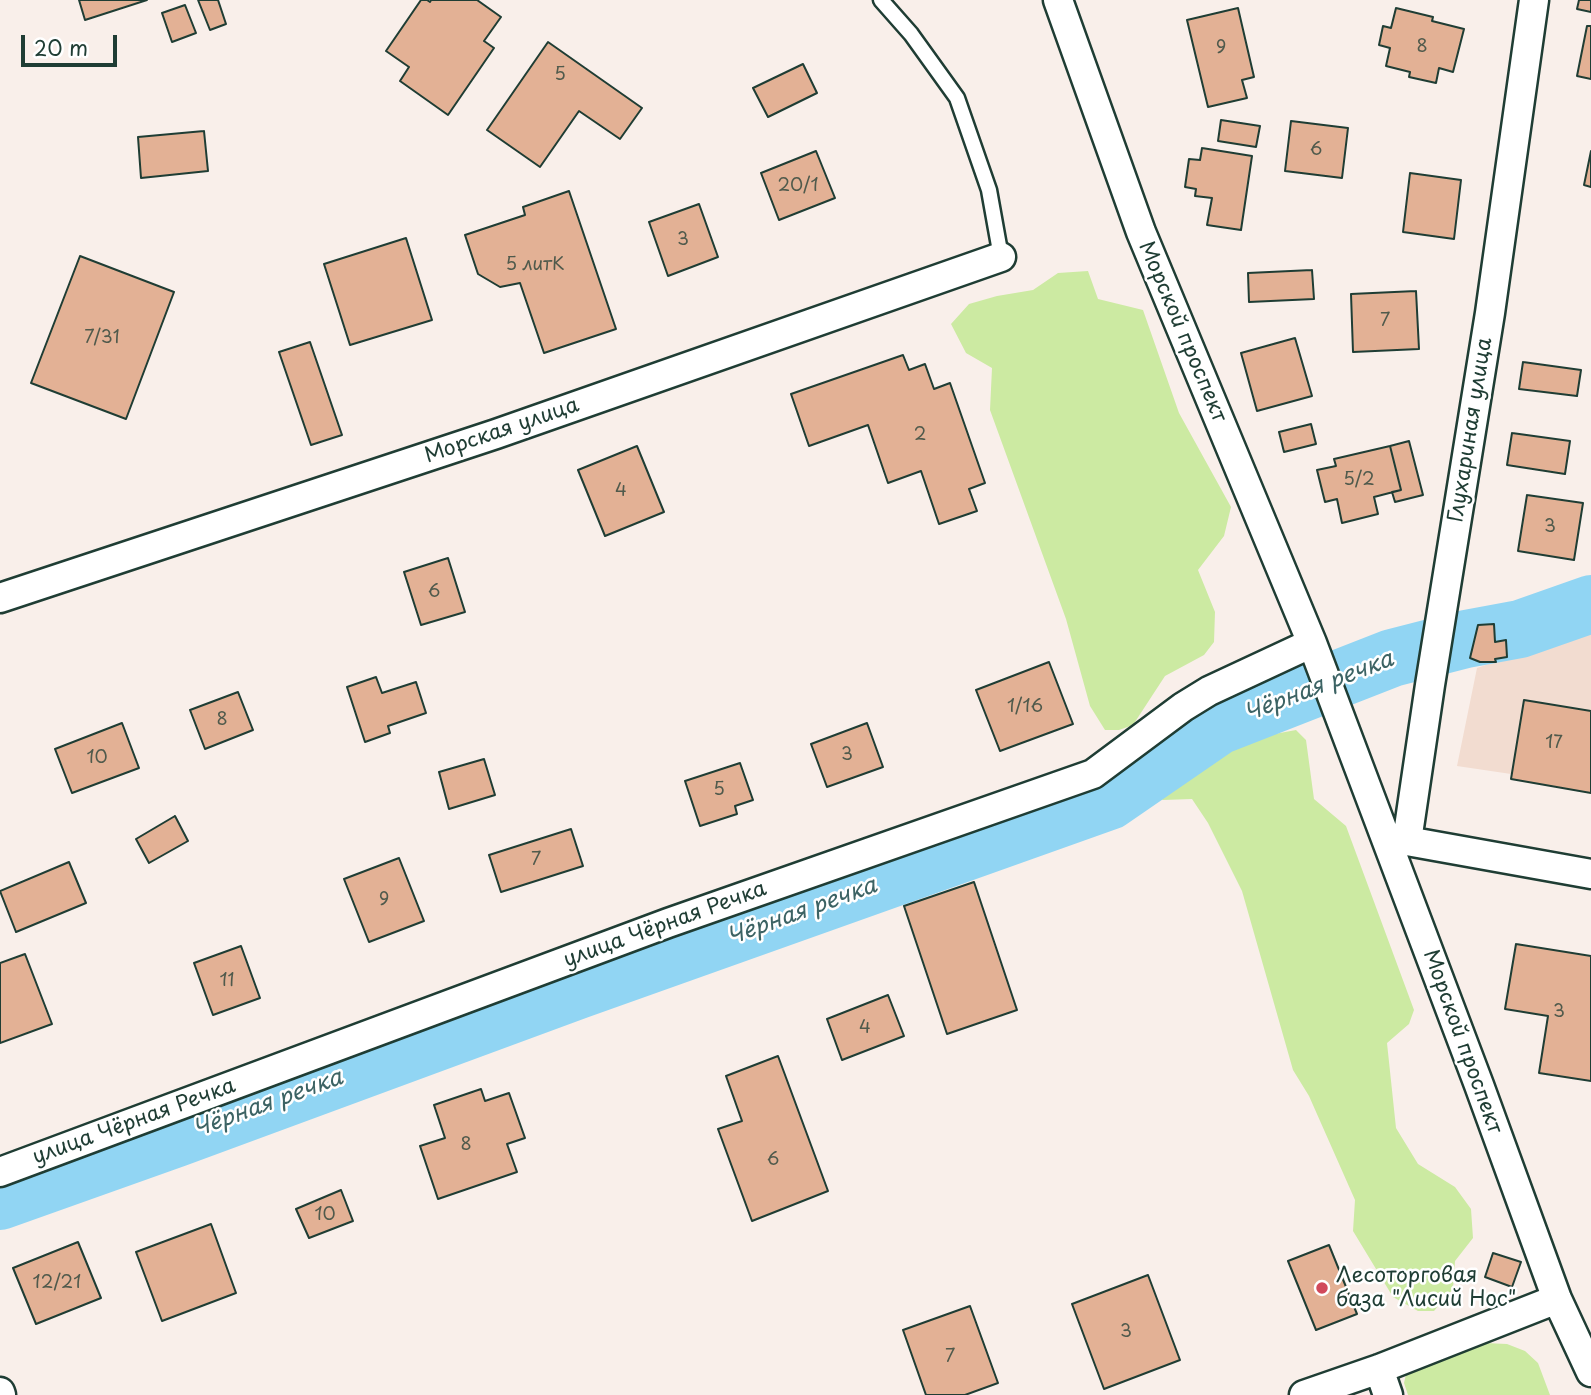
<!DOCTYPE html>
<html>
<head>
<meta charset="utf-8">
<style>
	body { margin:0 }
	#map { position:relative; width:1591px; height:1395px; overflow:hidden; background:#f9efea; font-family:"Playpen Sans",sans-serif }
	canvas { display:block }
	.scale { position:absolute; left:21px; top:35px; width:96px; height:32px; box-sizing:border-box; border:4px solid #1f3d34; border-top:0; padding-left:9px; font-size:21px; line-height:24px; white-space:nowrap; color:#1f3d34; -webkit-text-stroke:5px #fff; paint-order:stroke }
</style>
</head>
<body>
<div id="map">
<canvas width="1591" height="1395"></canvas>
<div class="scale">20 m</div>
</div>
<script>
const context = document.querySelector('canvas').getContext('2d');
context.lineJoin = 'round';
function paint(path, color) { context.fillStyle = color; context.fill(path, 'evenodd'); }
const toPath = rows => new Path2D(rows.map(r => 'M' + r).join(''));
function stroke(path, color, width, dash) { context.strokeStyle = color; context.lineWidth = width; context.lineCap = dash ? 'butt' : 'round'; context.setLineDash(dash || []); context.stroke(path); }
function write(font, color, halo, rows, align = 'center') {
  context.font = font + ' "Playpen Sans",sans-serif'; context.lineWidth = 5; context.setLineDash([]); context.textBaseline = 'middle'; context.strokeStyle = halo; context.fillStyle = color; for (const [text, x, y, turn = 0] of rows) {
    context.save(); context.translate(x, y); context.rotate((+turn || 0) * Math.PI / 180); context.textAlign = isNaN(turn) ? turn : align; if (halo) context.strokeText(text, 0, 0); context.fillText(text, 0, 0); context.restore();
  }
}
paint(toPath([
	[1591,629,1591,793,1511,779,1511,774,1457,766,1477,668]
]), '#f2dcd0');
paint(toPath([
	[1088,271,1098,299,1143,310,1179,413,1231,507,1224,536,1198,570,1215,612,1214,642,1204,655,1165,676,1133,725,1119,730,1105,730,1090,706,1066,619,990,410,992,368,966,353,951,324,969,304,997,296,1033,290,1058,273],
	[1296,730,1306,740,1314,799,1346,826,1414,1010,1409,1024,1387,1043,1396,1128,1418,1164,1455,1187,1471,1209,1473,1238,1455,1261,1453,1289,1434,1311,1418,1311,1393,1297,1353,1231,1355,1200,1309,1096,1293,1070,1242,891,1208,823,1192,799,1163,800,1146,792,1253,738],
	[1485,1343,1507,1344,1525,1351,1538,1363,1550,1395,1408,1395,1404,1383,1407,1370]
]), '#cceaa2');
stroke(toPath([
	[0,1201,177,1138,578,990,1109,801,1218,726,1392,658,1466,639,1520,629,1591,604]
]), '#91d5f3', 58);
const building = toPath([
	[79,0,147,0,85,20,79,0],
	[198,0,218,0,226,24,210,30,198,0],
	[421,0,427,0,430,2,431,0,477,0,501,17,484,41,494,48,448,115,400,81,409,67,386,51,421,0],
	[1579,0,1591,0,1591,12,1577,9,1579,0],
	[185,5,196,33,172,42,162,13,185,5],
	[1238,8,1254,77,1242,80,1247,98,1208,107,1187,20,1238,8],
	[1396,8,1433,17,1432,21,1464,29,1453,72,1439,68,1436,83,1409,77,1410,72,1386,66,1390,48,1379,45,1383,26,1391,28,1396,8],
	[1587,26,1591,26,1591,79,1577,76,1587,26],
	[548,42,642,108,620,139,579,111,540,167,487,130,548,42],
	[803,64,817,93,768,117,753,88,803,64],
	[1221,120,1260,126,1256,147,1218,141,1221,120],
	[1291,121,1348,128,1342,178,1285,171,1291,121],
	[204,131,208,171,141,178,138,137,204,131],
	[1202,148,1252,156,1241,230,1207,225,1212,198,1195,196,1196,189,1185,187,1189,159,1200,160,1202,148],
	[816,151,835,198,779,220,761,173,816,151],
	[1591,151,1591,187,1584,185,1591,151],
	[1410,173,1461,180,1454,239,1403,232,1410,173],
	[569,191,616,329,544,353,520,283,500,287,478,274,465,235,525,215,523,207,569,191],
	[699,204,718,257,668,276,649,222,699,204],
	[406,238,432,320,350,345,324,264,406,238],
	[80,256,174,292,126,419,31,383,80,256],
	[1312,270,1314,299,1249,302,1248,273,1312,270],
	[1416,291,1419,349,1353,352,1351,294,1416,291],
	[1295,338,1312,396,1257,411,1241,353,1295,338],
	[310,342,342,435,311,445,279,352,310,342],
	[903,355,909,370,925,364,934,389,950,383,985,483,969,489,977,511,939,524,921,471,888,483,868,425,809,446,791,394,903,355],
	[1523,362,1581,370,1577,396,1519,389,1523,362],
	[1311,424,1316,444,1284,452,1279,432,1311,424],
	[1512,433,1570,441,1565,474,1507,465,1512,433],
	[1409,441,1423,495,1395,502,1392,492,1401,490,1390,446,1409,441],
	[637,446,664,512,605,536,578,470,637,446],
	[1390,446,1401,490,1374,497,1378,514,1342,523,1337,499,1325,502,1317,470,1336,466,1334,459,1390,446],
	[1527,495,1583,503,1574,560,1518,551,1527,495],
	[448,558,465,612,421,625,404,572,448,558],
	[1494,624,1495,642,1506,640,1507,657,1495,659,1496,662,1480,662,1470,658,1478,625,1494,624],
	[1049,662,1073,724,1000,751,976,690,1049,662],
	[376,677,382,693,416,682,426,713,388,726,390,733,365,742,347,687,376,677],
	[238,692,253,730,205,749,190,710,238,692],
	[1524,700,1591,711,1591,793,1511,779,1524,700],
	[122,723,139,768,72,793,55,749,122,723],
	[867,723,883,767,827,787,811,744,867,723],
	[484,759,495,795,449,809,439,772,484,759],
	[740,763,753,800,735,806,737,814,700,826,685,781,740,763],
	[175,816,188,841,149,863,136,839,175,816],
	[571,829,583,866,501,892,489,855,571,829],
	[399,858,424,921,369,942,344,879,399,858],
	[69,862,86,903,16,932,0,891,69,862],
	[974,882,1017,1010,947,1034,904,906,974,882],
	[1516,944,1591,956,1591,1081,1539,1073,1548,1016,1505,1009,1516,944],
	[241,946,260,998,213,1015,194,963,241,946],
	[25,954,52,1024,0,1043,0,963,25,954],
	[888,995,904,1036,842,1060,827,1019,888,995],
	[778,1056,828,1191,752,1221,718,1129,742,1121,726,1076,778,1056],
	[481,1089,485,1101,509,1093,525,1138,507,1144,517,1172,438,1199,420,1146,445,1138,434,1105,481,1089],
	[341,1190,353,1221,309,1238,296,1209,341,1190],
	[211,1224,236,1293,162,1321,136,1252,211,1224],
	[78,1242,101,1298,36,1324,13,1268,78,1242],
	[1329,1245,1357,1314,1316,1330,1288,1261,1329,1245],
	[1493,1253,1521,1262,1512,1287,1485,1277,1493,1253],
	[1148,1275,1180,1360,1104,1389,1072,1304,1148,1275],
	[970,1306,998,1383,965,1395,926,1395,903,1330,970,1306]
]);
paint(building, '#e3b195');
stroke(building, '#1f3d34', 2);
const service = toPath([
	[881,0,911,34,957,98,989,190,1001,257]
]);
const minor = toPath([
	[1058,0,1141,232,1312,643,1479,1085,1557,1299,1591,1372],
	[0,598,496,434,1001,257],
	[1407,841,1430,685,1490,313,1534,0],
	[1407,841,1591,874],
	[0,1172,668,923,1093,774,1183,707,1209,691,1312,643],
	[1379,1369,1388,1395],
	[0,1392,1,1395],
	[1304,1395,1379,1369,1557,1299]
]);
stroke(service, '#1f3d34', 19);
stroke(minor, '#1f3d34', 33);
stroke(service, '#fff', 14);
stroke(minor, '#fff', 28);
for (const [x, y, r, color] of [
	[1322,1288,7,"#d1495b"]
]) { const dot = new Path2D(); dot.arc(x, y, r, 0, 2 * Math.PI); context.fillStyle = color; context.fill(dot); stroke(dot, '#fff', 2.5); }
write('18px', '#505a4c', null, [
	["8",1422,47],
	["9",1221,48],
	["5",560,75],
	["6",1316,150],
	["20/1",798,186],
	["3",683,240],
	["5 литК",535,265],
	["7",1385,321],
	["7/31",102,338],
	["2",920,435],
	["5/2",1359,480],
	["4",621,491],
	["3",1550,527],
	["6",434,592],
	["1/16",1025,707],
	["8",222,720],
	["17",1554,743],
	["3",847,755],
	["10",97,758],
	["5",719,790],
	["7",536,860],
	["9",384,900],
	["11",227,981],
	["3",1559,1012],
	["4",865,1028],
	["8",466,1145],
	["6",773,1160],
	["10",325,1215],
	["12/21",57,1283],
	["3",1126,1332],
	["7",950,1357]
]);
write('21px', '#1f3d34', '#fff', [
	["Морской проспект",1182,332,67],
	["Глухариная улица",1471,430,-81],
	["Морская улица",502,431,-19],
	["улица Чёрная Речка",665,925,-20],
	["Морской проспект",1462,1042,70],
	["улица Чёрная Речка",134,1122,-20]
]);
write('21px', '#1f3d34', '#fff', [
	["Лесоторговая",1336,1276],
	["база \"Лисий Нос\"",1336,1300]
], 'left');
write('italic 23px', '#3c6364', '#fff', [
	["Чёрная речка",1319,687,-21],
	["Чёрная речка",802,912,-20],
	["Чёрная речка",268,1104,-20]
]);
</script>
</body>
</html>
